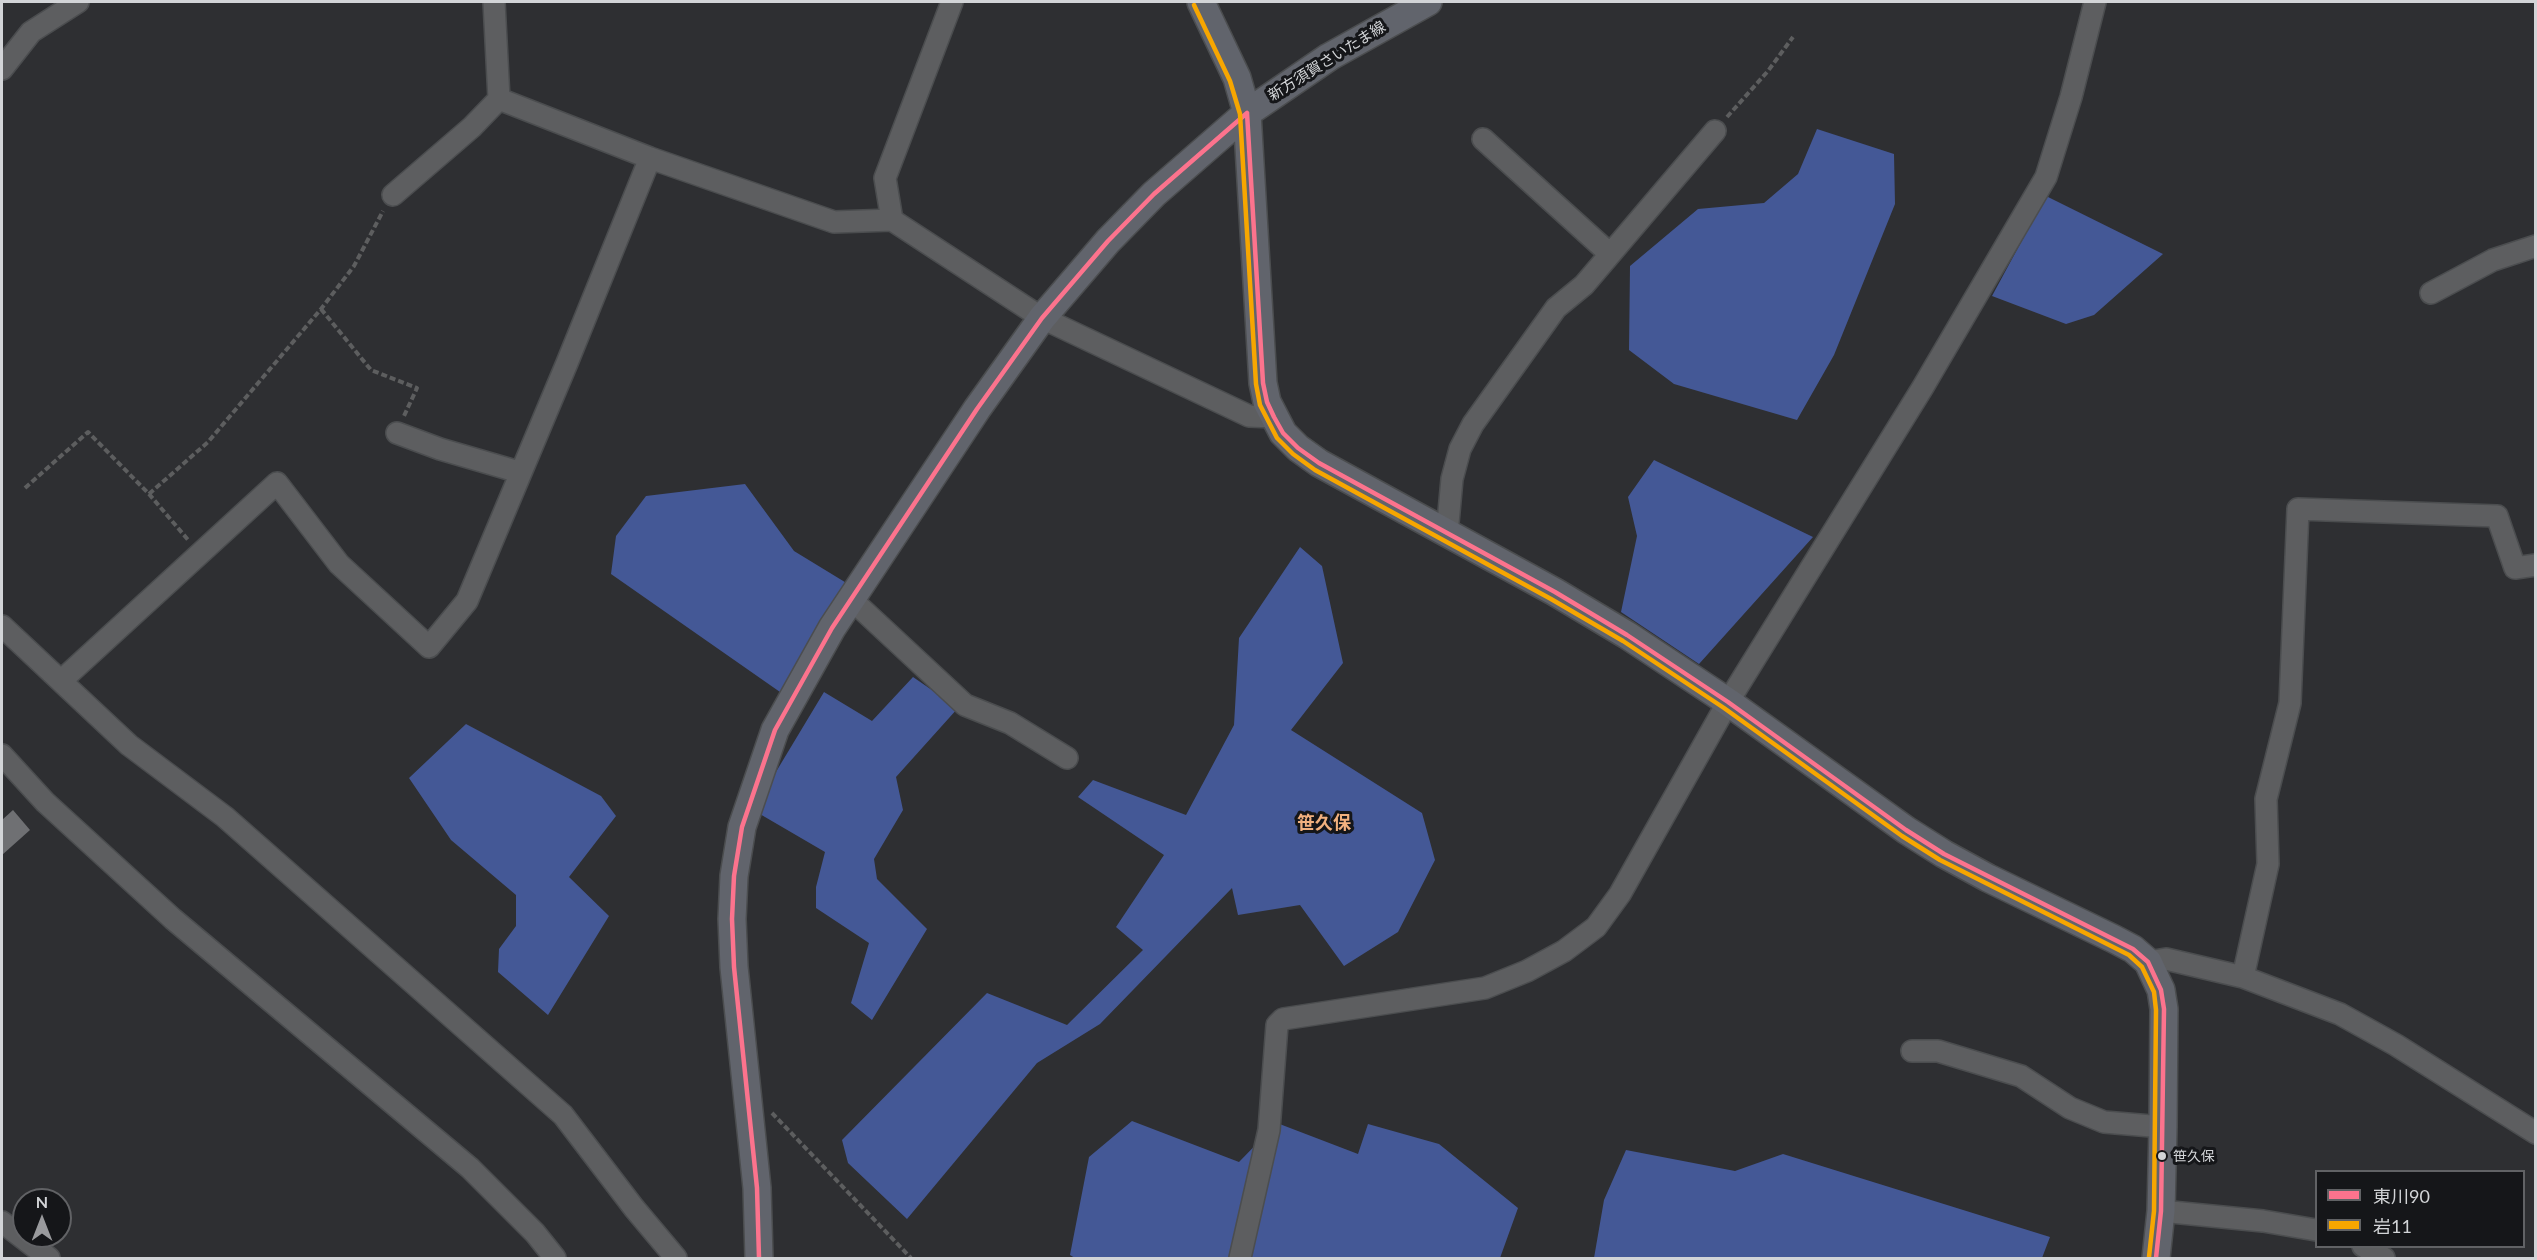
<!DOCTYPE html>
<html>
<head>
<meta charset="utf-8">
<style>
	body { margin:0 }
	#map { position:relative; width:2537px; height:1260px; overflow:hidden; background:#2e2f32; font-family:Lato,"Noto Sans JP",sans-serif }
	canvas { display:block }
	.frame { position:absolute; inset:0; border:3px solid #d2d4d7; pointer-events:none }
	.legend { position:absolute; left:2315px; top:1170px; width:210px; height:78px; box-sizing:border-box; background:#151619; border:2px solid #616265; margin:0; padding:8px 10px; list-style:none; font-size:18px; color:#d2d4d7 }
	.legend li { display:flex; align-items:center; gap:12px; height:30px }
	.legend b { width:30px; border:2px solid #616265 }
	.north { position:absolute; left:12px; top:1188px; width:60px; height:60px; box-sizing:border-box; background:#151619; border:2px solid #616265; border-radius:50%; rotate:0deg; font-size:16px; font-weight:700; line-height:24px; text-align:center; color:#d2d4d7 }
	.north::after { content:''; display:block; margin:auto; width:21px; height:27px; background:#999a9d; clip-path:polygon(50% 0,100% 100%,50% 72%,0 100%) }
</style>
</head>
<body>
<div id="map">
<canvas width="2537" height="1260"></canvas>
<div class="frame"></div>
<ul class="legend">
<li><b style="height:8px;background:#fc738d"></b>東川90</li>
<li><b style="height:8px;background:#f7a600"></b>岩11</li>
</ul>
<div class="north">N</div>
</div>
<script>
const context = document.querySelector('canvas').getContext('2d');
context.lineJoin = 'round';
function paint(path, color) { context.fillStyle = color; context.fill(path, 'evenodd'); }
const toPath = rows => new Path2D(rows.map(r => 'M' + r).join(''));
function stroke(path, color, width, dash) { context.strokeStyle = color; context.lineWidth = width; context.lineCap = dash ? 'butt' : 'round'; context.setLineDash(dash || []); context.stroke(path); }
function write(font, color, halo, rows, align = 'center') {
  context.font = font + ' Lato,"Noto Sans JP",sans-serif'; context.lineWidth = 6; context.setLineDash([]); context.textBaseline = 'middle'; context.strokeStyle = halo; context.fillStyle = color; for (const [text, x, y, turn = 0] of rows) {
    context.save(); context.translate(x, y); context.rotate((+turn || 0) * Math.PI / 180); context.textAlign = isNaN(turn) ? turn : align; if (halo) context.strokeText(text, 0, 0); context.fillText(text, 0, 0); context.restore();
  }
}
paint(toPath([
	[1817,129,1894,154,1895,204,1834,355,1797,420,1674,384,1629,350,1630,266,1698,209,1764,203,1798,174],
	[2046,196,2163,254,2094,315,2066,324,1992,296],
	[1654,460,1813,537,1699,664,1621,612,1637,536,1628,497],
	[745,484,794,551,853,587,780,692,611,574,616,536,646,496],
	[1300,547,1322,566,1343,663,1291,730,1422,813,1435,860,1398,932,1344,966,1300,905,1238,915,1232,888,1100,1024,1037,1063,907,1219,848,1163,842,1140,987,993,1067,1025,1143,950,1116,927,1164,855,1078,797,1093,780,1186,815,1234,725,1239,638],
	[913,677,958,708,896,777,903,810,874,859,877,879,927,929,872,1020,851,1003,869,943,816,908,816,887,825,852,753,810,824,692,872,721],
	[466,724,601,796,616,816,569,877,609,916,548,1015,498,972,499,949,516,926,516,895,451,840,409,778],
	[1132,1121,1239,1162,1277,1123,1358,1154,1368,1124,1439,1144,1518,1208,1500,1258,1075,1258,1070,1255,1089,1157],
	[1626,1150,1735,1171,1783,1154,2050,1237,2042,1258,1594,1258,1604,1200]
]), '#445896');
paint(toPath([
	[13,810,30,830,2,855,2,820]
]), '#6f7073');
const minor = toPath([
	[2,69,31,32,78,2],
	[499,99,650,158,834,222,892,220,1042,318,1249,416,1274,417],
	[1483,139,1610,254],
	[393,195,472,127,499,99,494,2],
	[892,220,885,178,952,2],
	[2431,293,2493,260,2536,246],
	[397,433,440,449,519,472],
	[1447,534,1452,479,1460,449,1473,424,1556,308,1584,285,1715,131],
	[851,599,965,705,1010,723,1067,758],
	[2,626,129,745,225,817,563,1115,634,1208,676,1258],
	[62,680,277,483,339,564,429,647,467,601,567,363,650,158],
	[2,755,45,802,173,919,470,1168,535,1233,555,1258],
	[2148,962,2166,959,2243,977,2340,1014,2396,1045,2536,1133],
	[2243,977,2268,864,2266,799,2290,703,2298,509,2497,516,2515,568,2536,565],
	[1912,1051,1938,1051,2021,1076,2070,1108,2104,1122,2163,1127],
	[2161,1211,2263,1221,2316,1230],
	[2,1222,49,1258],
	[2363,1246,2384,1258],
	[1240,1258,1269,1130,1277,1025,1283,1019,1485,988,1527,971,1564,951,1596,927,1620,894,1728,702,1923,387,2046,177,2071,97,2095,2]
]);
const major = toPath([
	[1201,2,1237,78,1247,113,1263,383,1267,402,1283,433,1298,448,1319,463,1555,592,1627,635,1728,702,1906,830,1944,854,1988,878,2114,939,2133,949,2148,962,2161,990,2164,1009,2163,1127,2161,1211,2156,1258],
	[759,1258,757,1188,734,967,732,919,734,876,742,827,775,730,832,628,977,409,1042,318,1108,241,1154,194,1247,113,1329,57,1428,2]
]);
stroke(minor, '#4b4d4f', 24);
stroke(major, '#4b4d4f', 30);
stroke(toPath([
	[1727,117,1768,71,1793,37],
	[321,309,371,370,417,388,404,416],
	[25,488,88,432,149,494,189,541],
	[149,494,208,442,321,309,354,266,383,211],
	[772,1113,911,1258]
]), '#5d5e5f', 4, [6, 3]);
stroke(minor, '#5d5e60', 21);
stroke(major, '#61646c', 27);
stroke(toPath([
	[1247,113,1263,383,1267,402,1274,417,1283,433,1298,448,1319,463,1555,592,1627,635,1728,702,1906,830,1944,854,2133,949,2148,962,2161,990,2164,1009,2161,1211,2156,1258],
	[759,1258,757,1188,734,967,732,919,734,876,742,827,775,730,832,628,977,409,1042,318,1108,241,1154,194,1247,113]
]), '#fc738d', 4.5);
stroke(toPath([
	[1194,5,1230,81,1240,114,1256,384,1260,405,1277,438,1293,454,1315,470,1551,599,1623,641,1724,708,1902,836,1940,860,2129,955,2142,967,2154,992,2156,1010,2154,1211,2149,1257]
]), '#f7a600', 4.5);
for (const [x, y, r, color] of [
	[2162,1156,5,"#d2d4d7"]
]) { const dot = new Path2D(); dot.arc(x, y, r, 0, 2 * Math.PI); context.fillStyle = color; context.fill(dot); stroke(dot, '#151619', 2); }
write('14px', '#d2d4d7', '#151619', [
	["笹久保",2173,1156]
], 'left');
write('15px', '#d2d4d7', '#151619', [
	["新方須賀さいたま線",1327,61,-32]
]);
write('bold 18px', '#f2b17f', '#151619', [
	["笹久保",1324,823]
]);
</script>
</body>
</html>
